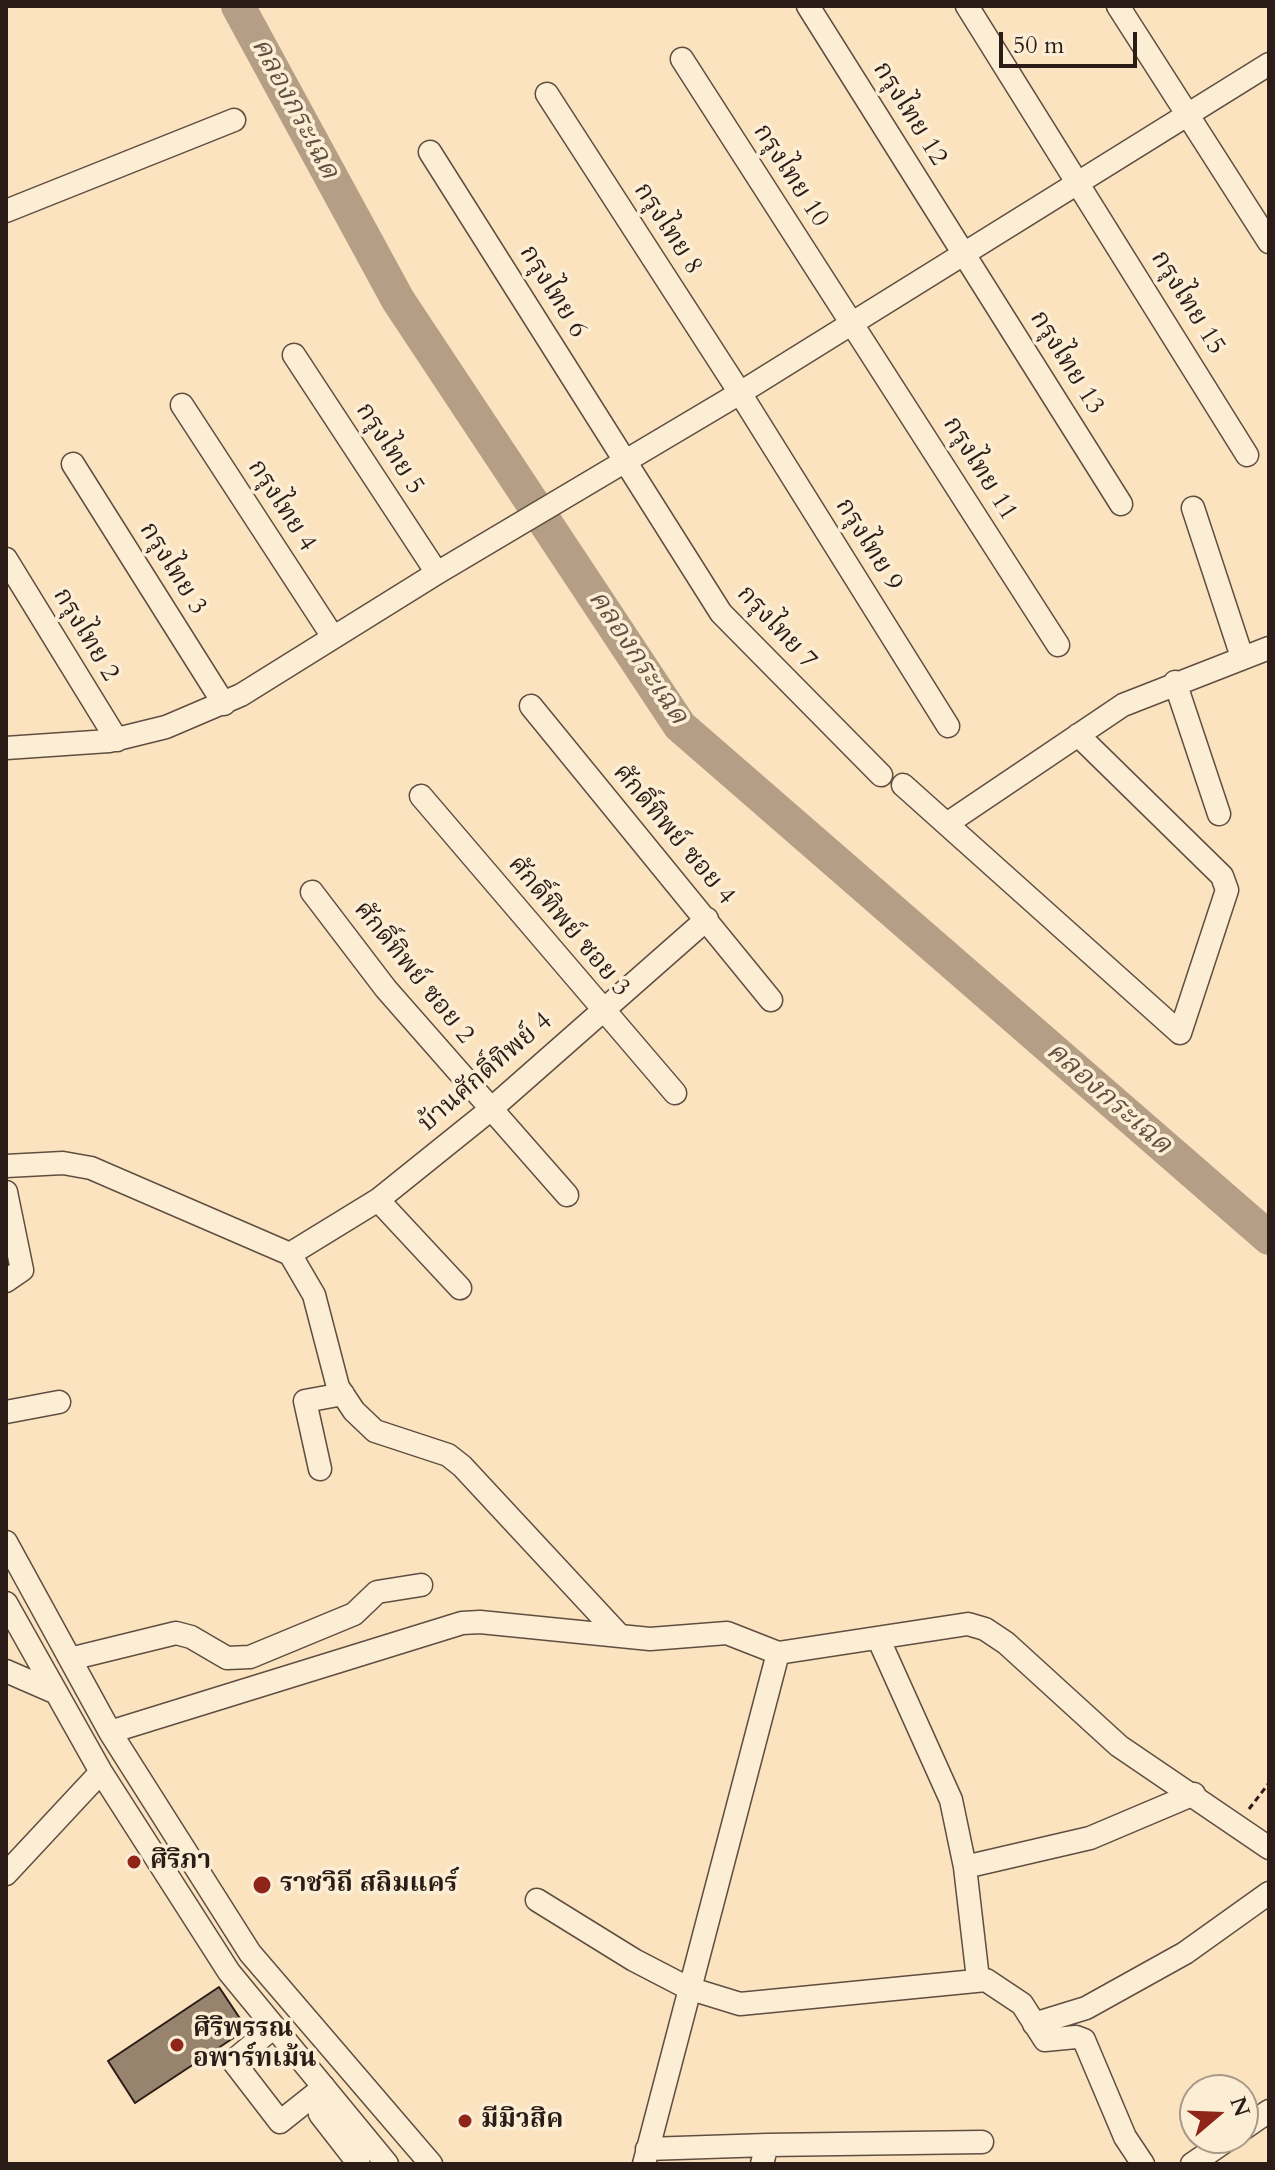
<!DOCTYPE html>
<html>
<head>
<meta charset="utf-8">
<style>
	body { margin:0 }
	#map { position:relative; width:1275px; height:2170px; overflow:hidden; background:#fbe3bf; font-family:Cardo,serif }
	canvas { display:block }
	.frame { position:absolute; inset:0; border:8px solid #2b1c17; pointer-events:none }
	.north { position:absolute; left:1179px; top:2074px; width:80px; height:80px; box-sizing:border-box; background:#fcedd5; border:2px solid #a89989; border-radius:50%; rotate:71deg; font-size:22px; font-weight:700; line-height:32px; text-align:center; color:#2b1c17 }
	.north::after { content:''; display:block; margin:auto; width:28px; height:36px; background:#8f2418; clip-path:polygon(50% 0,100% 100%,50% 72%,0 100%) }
	.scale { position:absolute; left:999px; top:32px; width:138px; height:36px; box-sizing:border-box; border:4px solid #2b1c17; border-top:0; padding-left:10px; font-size:24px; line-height:28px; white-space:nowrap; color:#2b1c17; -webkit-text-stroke:6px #fcedd5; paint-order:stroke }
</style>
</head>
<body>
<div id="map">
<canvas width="1275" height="2170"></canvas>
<div class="frame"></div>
<div class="north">N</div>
<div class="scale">50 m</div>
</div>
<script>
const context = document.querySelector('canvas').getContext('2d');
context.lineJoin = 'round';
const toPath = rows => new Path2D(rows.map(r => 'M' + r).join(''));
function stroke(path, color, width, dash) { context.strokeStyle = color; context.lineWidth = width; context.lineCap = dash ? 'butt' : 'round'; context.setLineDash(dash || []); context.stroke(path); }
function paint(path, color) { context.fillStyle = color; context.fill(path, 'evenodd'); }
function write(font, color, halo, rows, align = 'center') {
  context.font = font + ' Cardo,"Noto Serif Thai",serif'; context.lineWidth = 7; context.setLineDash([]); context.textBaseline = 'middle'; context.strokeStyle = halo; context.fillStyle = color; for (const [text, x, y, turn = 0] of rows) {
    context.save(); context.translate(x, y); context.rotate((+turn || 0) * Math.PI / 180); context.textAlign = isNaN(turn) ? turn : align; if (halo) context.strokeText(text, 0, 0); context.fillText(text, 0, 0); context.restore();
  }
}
stroke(toPath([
	[238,6,398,300,680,726,1269,1238]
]), '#b49f86', 34);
const building = toPath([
	[219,1987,247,2029,135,2103,108,2061,219,1987]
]);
paint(building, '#97836e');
stroke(building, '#2b1c17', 2);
const minor = toPath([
	[808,6,1121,504],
	[967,6,1247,455],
	[1118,6,1269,242],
	[682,59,1058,645],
	[547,94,740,393,948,726],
	[430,152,721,613,881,775],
	[6,211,234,120],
	[294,355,437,573],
	[182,405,333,637],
	[73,464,224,704],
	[1193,508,1242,657],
	[6,559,117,740],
	[1175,682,1219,814],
	[531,706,771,1000],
	[6,748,109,741,166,727,241,695,437,573,740,393,1269,64],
	[903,785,1180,1033,1227,890,1222,876,1078,735],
	[421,796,675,1093],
	[948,823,1123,705,1269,648],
	[312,892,386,989,567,1195],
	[6,1166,63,1163,91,1168,290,1254,314,1295,338,1387,354,1411,375,1431,448,1455,462,1466,620,1636],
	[6,1192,22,1270,6,1281],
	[378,1200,460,1288],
	[290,1254,378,1200,490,1110,707,919],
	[6,1412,59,1402],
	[320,1469,305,1401,343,1394],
	[6,1542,110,1732,250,1953,431,2164],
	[6,1603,101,1772,229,1972,387,2164],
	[879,1640,951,1800,965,1867,978,1979],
	[70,1659,176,1633,191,1637,227,1658,250,1657,354,1614,377,1592,421,1585],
	[6,1671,52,1691],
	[110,1732,462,1623,480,1622,650,1639,727,1633,778,1653,968,1624,985,1629,1006,1643,1119,1746,1269,1848],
	[965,1867,1090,1838,1194,1794],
	[6,1874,101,1772],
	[537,1900,634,1960,688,1988,740,2004,986,1980,1022,2004,1045,2040,1076,2037,1084,2040,1125,2137,1143,2164],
	[1034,2024,1086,2008,1185,1953,1269,1893],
	[274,2027,233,2061,280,2122,324,2087],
	[331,2097,320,2114,359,2164],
	[1243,2129,1269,2111],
	[647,2149,767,2145],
	[644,2164,778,1653],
	[762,2164,767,2145,982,2142],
	[1192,2164,1230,2138]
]);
stroke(minor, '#5f4e41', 25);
stroke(toPath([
	[1249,1809,1269,1783]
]), '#2b1c17', 3, [6, 4]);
stroke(minor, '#fcedd5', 22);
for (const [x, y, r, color] of [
	[134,1862,8,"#8f2418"],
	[262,1885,10,"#8f2418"],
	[177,2045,8,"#8f2418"],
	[465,2121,8,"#8f2418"]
]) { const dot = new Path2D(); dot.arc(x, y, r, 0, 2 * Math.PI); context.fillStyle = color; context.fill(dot); stroke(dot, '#fcedd5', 3); }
write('26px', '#2b1c17', '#fcedd5', [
	["กรุงไทย 12",909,114,58],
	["กรุงไทย 10",790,176,57],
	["กรุงไทย 8",667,229,57],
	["กรุงไทย 6",552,292,58],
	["กรุงไทย 15",1187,303,58],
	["กรุงไทย 13",1066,363,58],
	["กรุงไทย 5",389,449,57],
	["กรุงไทย 11",979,469,58],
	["กรุงไทย 4",281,506,57],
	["กรุงไทย 9",868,545,58],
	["กรุงไทย 3",172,569,58],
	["กรุงไทย 7",776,628,47],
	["กรุงไทย 2",85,635,59],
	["ศักดิ์ทิพย์ ซอย 4",673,835,50],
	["ศักดิ์ทิพย์ ซอย 3",568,927,50],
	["ศักดิ์ทิพย์ ซอย 2",413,973,51],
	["บ้านศักดิ์ทิพย์ 4",486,1073,-41]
]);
write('bold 26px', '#2b1c17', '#fcedd5', [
	["ศิริภา",150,1862],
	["ราชวิถี สลิมแคร์",280,1885],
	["ศิริพรรณ",193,2030],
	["อพาร์ทเม้น",193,2060],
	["มีมิวสิค",481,2121]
], 'left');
write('italic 28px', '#625043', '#fcedd5', [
	["คลองกระเฉด",294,109,62],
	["คลองกระเฉด",637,658,56],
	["คลองกระเฉด",1108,1099,41]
]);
</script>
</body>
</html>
